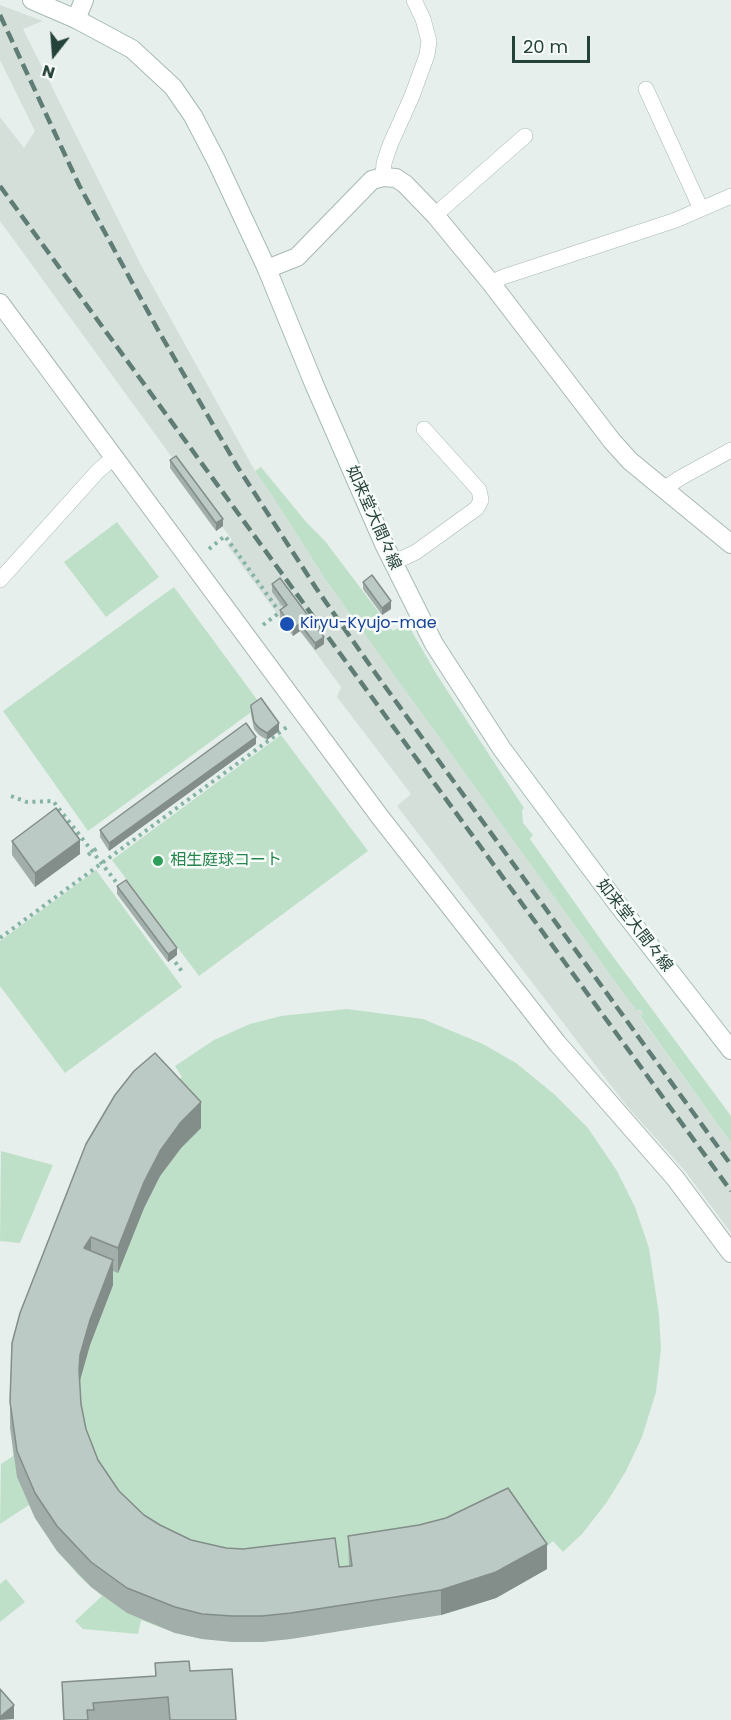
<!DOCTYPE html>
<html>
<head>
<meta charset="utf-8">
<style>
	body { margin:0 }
	#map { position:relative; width:731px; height:1720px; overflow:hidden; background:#e6efeb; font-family:Poppins,sans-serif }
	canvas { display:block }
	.north { position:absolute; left:24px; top:24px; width:60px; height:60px; -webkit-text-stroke:4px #f7fbf9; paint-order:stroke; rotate:197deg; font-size:16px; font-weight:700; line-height:24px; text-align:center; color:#24423a }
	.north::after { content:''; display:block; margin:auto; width:21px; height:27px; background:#24423a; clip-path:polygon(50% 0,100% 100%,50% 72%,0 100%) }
	.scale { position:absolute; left:512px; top:36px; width:78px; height:27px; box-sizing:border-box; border:3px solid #24423a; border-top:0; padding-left:8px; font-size:18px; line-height:21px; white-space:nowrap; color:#24423a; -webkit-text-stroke:4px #f7fbf9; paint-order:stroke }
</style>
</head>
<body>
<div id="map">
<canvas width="731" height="1720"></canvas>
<div class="north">N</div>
<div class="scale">20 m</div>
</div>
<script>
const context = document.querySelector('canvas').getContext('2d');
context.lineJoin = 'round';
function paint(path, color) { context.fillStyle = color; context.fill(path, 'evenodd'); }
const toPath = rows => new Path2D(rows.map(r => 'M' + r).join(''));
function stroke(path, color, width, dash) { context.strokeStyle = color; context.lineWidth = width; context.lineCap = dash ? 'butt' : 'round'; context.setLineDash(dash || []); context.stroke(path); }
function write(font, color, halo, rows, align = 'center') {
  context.font = font + ' Poppins,"Noto Sans JP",sans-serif'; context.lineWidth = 5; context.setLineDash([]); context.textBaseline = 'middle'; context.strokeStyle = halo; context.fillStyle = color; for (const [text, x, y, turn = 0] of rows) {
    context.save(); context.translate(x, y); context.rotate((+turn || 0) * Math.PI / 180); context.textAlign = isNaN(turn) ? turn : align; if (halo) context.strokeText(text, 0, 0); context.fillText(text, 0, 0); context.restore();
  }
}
paint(toPath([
	[0,5,43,21,23,29,141,265,255,471,273,497,327,582,629,1001,643,1013,640,1017,731,1143,731,1233,685,1171,626,1105,397,806,411,794,337,697,341,687,300,631,293,636,275,611,227,545,232,540,0,221,0,117,24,148,35,131,0,60]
]), '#d4dfda');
paint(toPath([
	[261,467,307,523,325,541,393,631,407,623,437,675,524,808,522,810,523,823,533,835,530,839,606,947,731,1116,731,1143,640,1016,643,1013,639,1009,635,1011,635,1007,629,1001,327,582,273,497,255,471],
	[117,522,159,577,106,617,64,562],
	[174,587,261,705,88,831,3,711],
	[281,735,368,851,199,976,112,860],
	[96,870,182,987,65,1073,0,986,0,941],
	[347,1009,423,1019,483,1044,516,1063,554,1094,588,1128,617,1171,635,1207,649,1248,659,1315,661,1349,656,1392,642,1437,626,1471,607,1502,582,1534,563,1552,553,1541,537,1555,547,1569,496,1598,469,1607,441,1615,262,1642,202,1639,175,1633,141,1620,138,1634,83,1629,75,1621,102,1596,80,1577,57,1551,35,1518,29,1505,0,1524,1,1464,13,1456,10,1398,12,1368,167,1091,182,1077,175,1066,214,1040,250,1024,281,1016],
	[1,1151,53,1165,20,1243,0,1241],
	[6,1579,25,1602,0,1622,0,1584]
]), '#bfe0c8');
const service = toPath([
	[646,89,701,209],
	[383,177,384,163,390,145,412,96,427,55,429,41,423,19,414,0],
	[435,215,525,136],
	[491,283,503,277,676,220,731,196],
	[665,488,680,478,731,450],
	[393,563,416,552,477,508,481,500,479,490,424,429],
	[0,580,98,471,113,458]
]);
const minor = toPath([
	[267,269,297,257,372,180,383,177,396,178,405,184,435,215,491,283,612,441,630,461,731,544],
	[0,303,380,817,557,1043,675,1178,731,1253]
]);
const tertiary = toPath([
	[76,19,84,0]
]);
const secondary = toPath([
	[32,0,76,19,132,49,173,87,193,116,216,160,267,269,314,384,384,544,434,644,502,749,616,902,731,1050]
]);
stroke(service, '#a8b8b2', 16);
stroke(minor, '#a8b8b2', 20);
stroke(tertiary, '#a8b8b2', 20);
stroke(secondary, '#a4bbb3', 20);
stroke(toPath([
	[209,549,225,536,276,607,280,604],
	[263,625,283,610],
	[11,796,27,802,53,801,120,887],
	[0,938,287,727],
	[171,956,183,973]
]), '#86b3a5', 4, [3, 4.5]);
stroke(service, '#fff', 15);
stroke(minor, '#fff', 18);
stroke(tertiary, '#fff', 18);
stroke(secondary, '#fff', 18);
stroke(toPath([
	[0,15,79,185,158,330,237,466,316,588,376,674,731,1165],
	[0,186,731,1191]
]), '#5f7d75', 4.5, [12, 6]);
stroke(toPath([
	[88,855,100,846]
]), '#86b3a5', 4, [3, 4.5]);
paint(toPath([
	[170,460,223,526,216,531,170,468],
	[363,582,391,609,382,615,363,589],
	[272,584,324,644,315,650,300,631,293,636,280,617,280,610,283,607,272,592],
	[251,705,279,731,267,740,259,735,254,729,251,714],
	[256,744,109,851,100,837,100,830],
	[12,841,80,854,35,887,12,855],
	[117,886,177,955,168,962,117,894],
	[201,1128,181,1148,160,1176,144,1208,118,1273,113,1271,113,1285,90,1345,80,1380,80,1386,81,1404,86,1429,98,1460,119,1491,144,1515,160,1525,191,1540,226,1548,339,1567,349,1566,348,1536,547,1569,496,1598,441,1615,291,1639,262,1642,232,1642,202,1639,175,1633,127,1613,91,1587,57,1551,35,1518,17,1477,10,1428,10,1402,86,1144],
	[155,1663,190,1671,236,1720,63,1720,62,1682,155,1676]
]), '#a1aea9');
paint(toPath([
	[223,519,223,526,216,531,216,523],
	[391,601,391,609,382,615,382,608],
	[300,624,300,631,293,636,293,628],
	[324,637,324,644,315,650,315,643],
	[279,723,279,731,267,740,267,733],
	[256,737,256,744,109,851,109,843],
	[80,840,80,854,35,887,35,873],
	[177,948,177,955,168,962,168,954],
	[201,1102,201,1128,181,1148,160,1176,144,1208,118,1273,118,1248,144,1182,160,1151,181,1122],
	[91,1237,91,1262,84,1248],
	[113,1260,113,1285,90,1345,80,1380,79,1396,79,1370,80,1355,90,1320],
	[547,1544,547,1569,496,1598,441,1615,441,1590],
	[14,1705,14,1719,0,1720,0,1717]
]), '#838d89');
const building = toPath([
	[176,456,223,519,216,523,170,460,176,456],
	[372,575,391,601,382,608,363,582,372,575],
	[280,578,324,637,315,643,300,624,293,628,280,610,287,605,272,584,280,578],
	[261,698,279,723,267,733,259,728,254,722,251,707,251,705,261,698],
	[246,723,256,737,109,843,100,830,246,723],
	[56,808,80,840,35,873,12,841,56,808],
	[126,880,177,948,168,954,117,886,126,880],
	[155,1053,201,1102,181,1122,160,1151,144,1182,118,1248,91,1237,84,1248,113,1260,90,1320,80,1355,79,1370,81,1404,86,1429,98,1460,119,1491,144,1515,160,1525,191,1540,226,1548,243,1549,335,1538,339,1567,352,1566,348,1536,419,1525,446,1518,508,1488,547,1544,496,1572,441,1590,291,1613,262,1616,232,1616,202,1614,175,1607,127,1588,91,1562,57,1526,35,1493,17,1451,10,1402,12,1343,20,1313,86,1144,115,1095,134,1071,155,1053],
	[189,1661,190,1671,232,1669,236,1720,170,1720,168,1697,93,1703,94,1710,87,1710,88,1720,64,1720,62,1682,156,1676,155,1663,189,1661],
	[0,1689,14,1705,0,1717,0,1689]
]);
paint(building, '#bbcac4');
stroke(building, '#838d89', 1.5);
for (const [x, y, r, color] of [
	[287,624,8,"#1a4fb4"],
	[158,861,6,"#2e9e5b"]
]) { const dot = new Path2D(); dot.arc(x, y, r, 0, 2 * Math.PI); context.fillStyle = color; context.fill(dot); stroke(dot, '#f7fbf9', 2); }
write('16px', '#24423a', '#f7fbf9', [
	["如来堂大間々線",373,518,66],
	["如来堂大間々線",634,926,52]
]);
write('16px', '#164399', '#f7fbf9', [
	["Kiryu-Kyujo-mae",300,624]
], 'left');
write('16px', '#27864d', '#f7fbf9', [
	["相生庭球コート",170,861]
], 'left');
</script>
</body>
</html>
